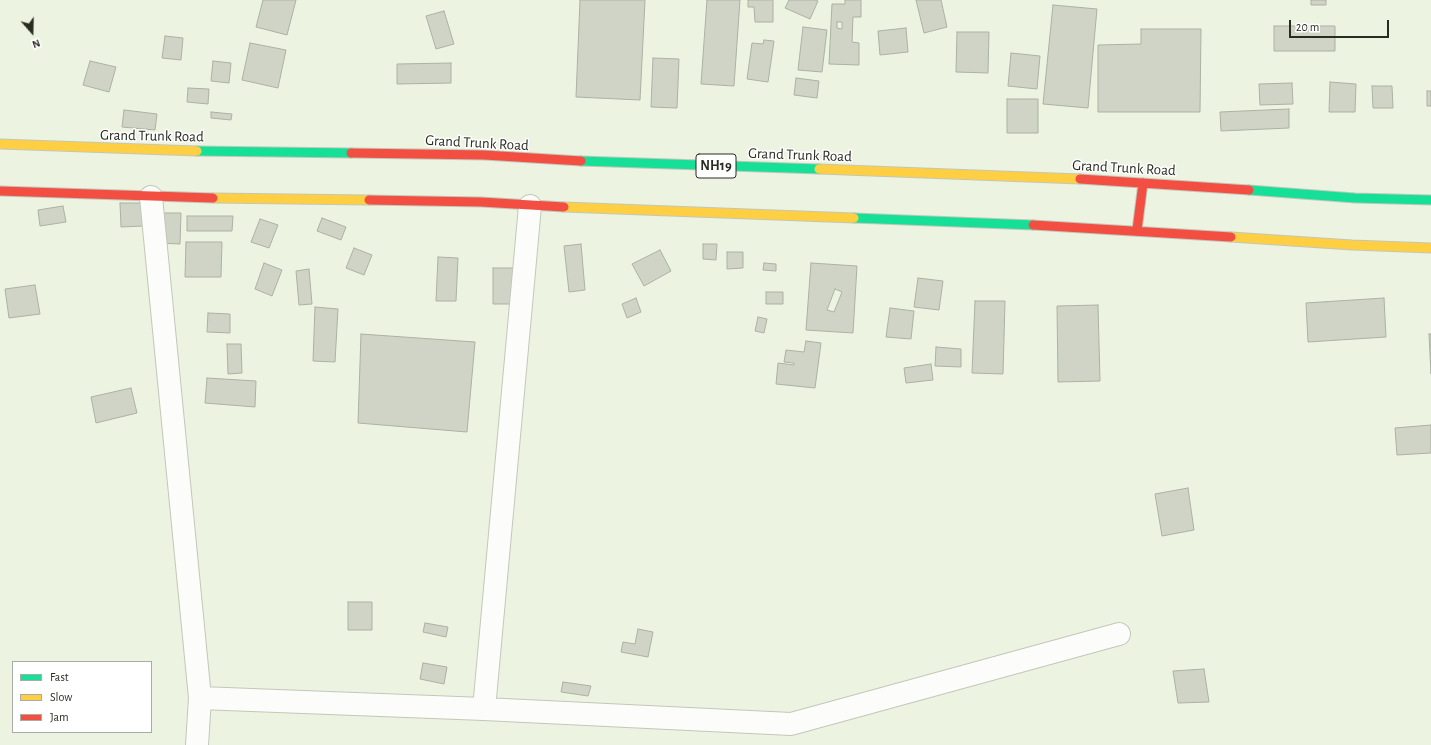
<!DOCTYPE html>
<html>
<head>
<meta charset="utf-8">
<style>
	body { margin:0 }
	#map { position:relative; width:1431px; height:745px; overflow:hidden; background:#edf3e1; font-family:"Alegreya Sans",sans-serif }
	canvas { display:block }
	.legend { position:absolute; left:12px; top:661px; width:140px; height:72px; box-sizing:border-box; background:#fff; border:1px solid #a9aba6; margin:0; padding:5px 7px; list-style:none; font-size:12px; color:#292d21 }
	.legend li { display:flex; align-items:center; gap:8px; height:20px }
	.legend b { width:20px; border:1px solid #a9aba6 }
	.north { position:absolute; left:12px; top:12px; width:40px; height:40px; -webkit-text-stroke:3px #fff; paint-order:stroke; rotate:160deg; font-size:11px; font-weight:700; line-height:16px; text-align:center; color:#292d21 }
	.north::after { content:''; display:block; margin:auto; width:14px; height:18px; background:#292d21; clip-path:polygon(50% 0,100% 100%,50% 72%,0 100%) }
	.scale { position:absolute; left:1289px; top:20px; width:100px; height:18px; box-sizing:border-box; border:2px solid #292d21; border-top:0; padding-left:5px; font-size:12px; line-height:14px; white-space:nowrap; color:#292d21; -webkit-text-stroke:3px #fff; paint-order:stroke }
</style>
</head>
<body>
<div id="map">
<canvas width="1431" height="745"></canvas>
<ul class="legend">
<li><b style="height:5px;background:#16e098"></b>Fast</li>
<li><b style="height:5px;background:#ffcf43"></b>Slow</li>
<li><b style="height:5px;background:#f24e42"></b>Jam</li>
</ul>
<div class="north">N</div>
<div class="scale">20 m</div>
</div>
<script>
const context = document.querySelector('canvas').getContext('2d');
context.lineJoin = 'round';
function paint(path, color) { context.fillStyle = color; context.fill(path, 'evenodd'); }
const toPath = rows => new Path2D(rows.map(r => 'M' + r).join(''));
function stroke(path, color, width, dash) { context.strokeStyle = color; context.lineWidth = width; context.lineCap = dash ? 'butt' : 'round'; context.setLineDash(dash || []); context.stroke(path); }
function write(font, color, halo, rows, align = 'center') {
  context.font = font + ' "Alegreya Sans",sans-serif'; context.lineWidth = 3; context.setLineDash([]); context.textBaseline = 'middle'; context.strokeStyle = halo; context.fillStyle = color; for (const [text, x, y, turn = 0] of rows) {
    context.save(); context.translate(x, y); context.rotate((+turn || 0) * Math.PI / 180); context.textAlign = isNaN(turn) ? turn : align; if (halo) context.strokeText(text, 0, 0); context.fillText(text, 0, 0); context.restore();
  }
}
const building = toPath([
	[263,0,296,0,287,35,256,27,263,0],
	[580,0,645,0,640,100,576,97,580,0],
	[707,0,740,0,734,86,701,84,707,0],
	[748,0,773,0,773,22,755,22,754,7,748,7,748,0],
	[789,0,816,0,818,1,810,19,785,8,789,0],
	[845,0,861,0,861,17,853,17,852,42,859,43,859,65,829,64,832,4,845,4,845,0],
	[837,22,842,22,842,29,837,28,837,22],
	[916,0,941,0,947,27,924,33,916,0],
	[1311,0,1326,0,1326,5,1311,5,1311,0],
	[1053,5,1097,9,1088,108,1043,104,1053,5],
	[444,11,454,44,436,49,426,16,444,11],
	[1274,26,1335,26,1335,51,1274,51,1274,26],
	[803,27,827,30,822,72,798,70,803,27],
	[906,28,908,52,880,55,878,31,906,28],
	[1141,29,1201,29,1200,112,1098,112,1098,45,1141,44,1141,29],
	[957,32,989,32,988,73,956,72,957,32],
	[165,36,183,38,181,60,162,58,165,36],
	[764,40,774,41,768,82,747,79,752,43,763,44,764,40],
	[250,43,286,50,278,88,242,80,250,43],
	[1011,53,1040,56,1037,89,1008,86,1011,53],
	[653,58,679,59,677,108,651,107,653,58],
	[90,61,116,67,109,92,83,85,90,61],
	[213,61,231,63,229,83,211,81,213,61],
	[451,63,451,83,397,84,397,64,451,63],
	[796,78,819,81,817,98,794,95,796,78],
	[1330,82,1356,84,1355,112,1329,112,1330,82],
	[1292,83,1293,104,1260,105,1259,84,1292,83],
	[1372,86,1392,86,1393,108,1373,108,1372,86],
	[188,88,209,89,208,104,187,102,188,88],
	[1427,91,1431,91,1431,106,1427,106,1427,91],
	[1007,99,1038,99,1038,133,1007,133,1007,99],
	[1289,109,1289,128,1221,131,1220,112,1289,109],
	[124,110,157,114,155,130,122,127,124,110],
	[211,112,232,114,231,120,211,118,211,112],
	[120,203,143,203,143,226,121,227,120,203],
	[63,206,66,222,40,226,38,210,63,206],
	[159,213,181,213,180,244,159,243,159,213],
	[187,216,233,216,232,231,187,231,187,216],
	[322,218,346,227,341,240,317,231,322,218],
	[260,219,278,225,269,248,251,242,260,219],
	[186,242,222,242,221,277,185,277,186,242],
	[581,244,585,290,569,292,564,246,581,244],
	[703,244,717,244,716,260,703,259,703,244],
	[354,248,372,255,364,275,346,268,354,248],
	[660,250,671,271,644,286,632,264,660,250],
	[727,252,743,252,743,268,727,269,727,252],
	[438,257,458,258,456,301,436,301,438,257],
	[264,263,282,270,272,296,255,289,264,263],
	[764,263,776,264,776,271,763,270,764,263],
	[811,263,857,266,853,333,806,330,811,263],
	[835,289,842,292,834,312,827,310,835,289],
	[493,268,518,268,517,304,493,304,493,268],
	[309,269,312,304,299,305,296,271,309,269],
	[918,278,943,281,939,310,914,307,918,278],
	[35,285,40,314,9,318,5,289,35,285],
	[766,292,783,292,783,304,766,304,766,292],
	[636,298,641,312,627,318,622,304,636,298],
	[1384,298,1386,337,1308,342,1306,303,1384,298],
	[975,301,1005,301,1003,374,972,373,975,301],
	[1098,305,1100,381,1058,382,1057,306,1098,305],
	[315,307,338,309,335,362,313,361,315,307],
	[890,308,914,311,911,339,886,337,890,308],
	[208,313,230,314,230,333,207,332,208,313],
	[758,317,767,319,764,333,755,331,758,317],
	[361,334,475,342,467,432,358,423,361,334],
	[1429,334,1431,334,1431,374,1429,334],
	[806,341,821,343,815,388,776,384,778,363,794,365,794,363,784,362,786,350,804,352,806,341],
	[227,344,241,344,242,373,228,374,227,344],
	[936,347,961,349,961,367,935,366,936,347],
	[931,364,933,380,906,383,904,368,931,364],
	[207,378,256,381,255,407,205,403,207,378],
	[131,388,137,413,96,423,91,397,131,388],
	[1431,425,1431,453,1397,455,1395,428,1431,425],
	[1188,488,1194,530,1162,536,1155,494,1188,488],
	[348,602,372,602,372,630,348,630,348,602],
	[425,623,448,627,446,637,423,632,425,623],
	[638,629,653,632,648,657,621,652,623,642,635,644,638,629],
	[423,663,447,667,444,684,420,679,423,663],
	[1204,669,1209,702,1178,703,1173,671,1204,669],
	[563,682,591,686,588,696,561,692,563,682]
]);
paint(building, '#cfd4c6');
stroke(building, '#acb1a3', 1);
const street = toPath([
	[151,197,200,698,484,709,530,206],
	[484,709,791,724,1119,634],
	[197,745,200,698]
]);
const fast = toPath([
	[197,151,351,153],
	[581,161,819,169],
	[1249,190,1355,198,1431,200],
	[854,218,1033,225]
]);
const slow = toPath([
	[0,144,197,151],
	[819,169,1080,179],
	[213,198,369,200],
	[564,207,854,218],
	[1231,237,1352,245,1431,248]
]);
const jam = toPath([
	[351,153,484,155,581,161],
	[1080,179,1249,190],
	[0,191,213,198],
	[369,200,481,202,564,207],
	[1033,225,1231,237],
	[1137,230,1143,183]
]);
stroke(street, '#c3c7b9', 24);
stroke(fast, '#c3c7b9', 11);
stroke(slow, '#c3c7b9', 11);
stroke(jam, '#c3c7b9', 11);
stroke(street, '#fcfdfa', 22);
stroke(fast, '#16e098', 9);
stroke(slow, '#ffcf43', 9);
stroke(jam, '#f24e42', 9);
for (const [x, y, w] of [
	[716,166,40]
]) { const box = new Path2D(); box.roundRect(x - w / 2, y - 12, w, 24, 3); context.fillStyle = '#fff'; context.fill(box); stroke(box, '#292d21', 1); }
write('bold 14px', '#292d21', null, [
	["NH19",716,166]
]);
write('15px', '#292d21', '#fff', [
	["Grand Trunk Road",152,136,1],
	["Grand Trunk Road",477,143,3],
	["Grand Trunk Road",800,155,2],
	["Grand Trunk Road",1124,168,3]
]);
</script>
</body>
</html>
